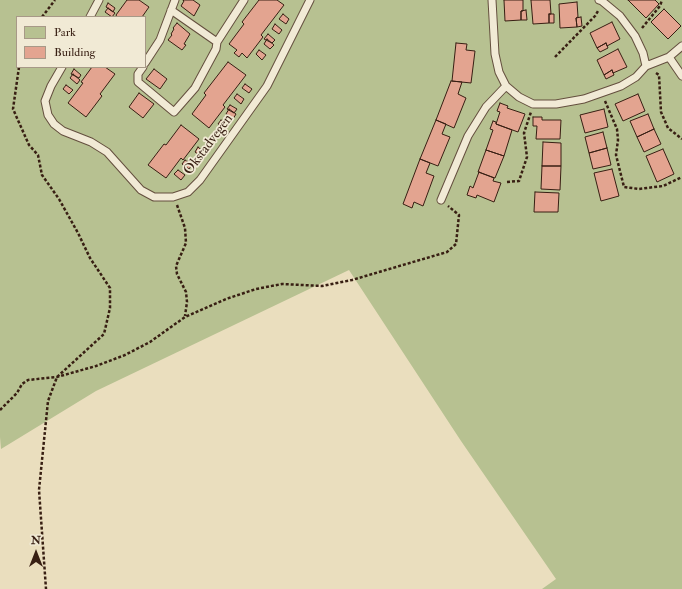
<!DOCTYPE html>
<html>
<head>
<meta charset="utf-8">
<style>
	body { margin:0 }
	#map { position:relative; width:682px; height:589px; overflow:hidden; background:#eadebe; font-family:"IM FELL Double Pica",serif }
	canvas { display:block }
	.legend { position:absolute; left:16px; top:16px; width:130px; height:52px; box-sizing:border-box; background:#f1ead5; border:1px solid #a79987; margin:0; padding:5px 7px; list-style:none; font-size:12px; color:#381f13 }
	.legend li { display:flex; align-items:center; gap:8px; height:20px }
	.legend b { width:20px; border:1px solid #a79987 }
	.north { position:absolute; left:16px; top:533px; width:40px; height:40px; -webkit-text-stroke:3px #f1ead5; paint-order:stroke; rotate:0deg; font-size:11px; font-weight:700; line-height:16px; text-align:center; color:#381f13 }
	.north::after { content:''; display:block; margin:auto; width:14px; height:18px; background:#381f13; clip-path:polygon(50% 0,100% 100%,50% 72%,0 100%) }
</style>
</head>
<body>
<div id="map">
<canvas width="682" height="589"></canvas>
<ul class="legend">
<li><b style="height:11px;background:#b7c191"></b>Park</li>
<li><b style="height:11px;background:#e3a490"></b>Building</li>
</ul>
<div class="north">N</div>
</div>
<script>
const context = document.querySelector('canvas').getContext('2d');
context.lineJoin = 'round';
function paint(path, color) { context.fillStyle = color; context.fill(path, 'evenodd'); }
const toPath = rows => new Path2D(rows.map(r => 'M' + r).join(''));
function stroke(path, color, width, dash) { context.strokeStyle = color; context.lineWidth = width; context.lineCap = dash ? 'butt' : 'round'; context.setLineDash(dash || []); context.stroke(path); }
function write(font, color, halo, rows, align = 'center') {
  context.font = font + ' "IM FELL Double Pica",serif'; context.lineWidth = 3.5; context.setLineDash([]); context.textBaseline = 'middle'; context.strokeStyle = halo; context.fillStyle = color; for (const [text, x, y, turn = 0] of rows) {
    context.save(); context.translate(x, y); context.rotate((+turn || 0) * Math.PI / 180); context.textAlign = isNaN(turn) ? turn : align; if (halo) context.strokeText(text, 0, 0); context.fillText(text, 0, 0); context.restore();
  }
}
paint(toPath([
	[0,0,682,0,682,589,542,589,556,579,461,441,349,270,96,391,1,449,0,437],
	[17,17,145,17,145,67,17,67]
]), '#b7c191');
const building = toPath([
	[127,0,139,0,149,7,142,17,117,17,116,15,127,0],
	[183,0,193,0,200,5,194,16,181,6,184,1,183,0],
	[259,0,277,0,284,5,261,35,263,37,247,58,242,53,239,57,234,53,237,50,229,44,244,24,242,22,259,0],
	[504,0,523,0,523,11,521,11,521,20,505,21,504,0],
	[531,0,550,0,551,14,549,14,549,23,533,24,531,0],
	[628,0,655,0,659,4,646,18,628,0],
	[577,2,578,17,576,18,577,27,560,28,559,4,577,2],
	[108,3,115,8,113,12,106,7,108,3],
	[108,8,115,13,112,17,105,12,108,8],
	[664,9,681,26,668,39,651,22,664,9],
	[526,10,527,20,521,20,521,11,526,10],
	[283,14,289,19,286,24,279,19,283,14],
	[549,14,554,14,554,23,549,23,549,14],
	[581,17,582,26,577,27,576,18,581,17],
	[612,22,620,39,607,46,606,43,597,48,590,33,612,22],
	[177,23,190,34,184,44,186,45,182,50,168,40,172,35,171,34,174,29,173,28,177,23],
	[275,24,282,30,279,34,272,29,275,24],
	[268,34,275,40,272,43,264,39,268,34],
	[267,39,274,45,270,49,264,44,267,39],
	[456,43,467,44,466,50,475,51,471,83,452,81,456,43],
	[606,43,608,48,600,52,597,48,606,43],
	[618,49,627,67,613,73,612,70,604,75,597,60,618,49],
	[259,50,266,55,262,60,256,54,259,50],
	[228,62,246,75,223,105,225,107,209,128,192,114,206,95,204,93,228,62],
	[92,67,105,67,115,74,100,94,102,96,86,117,68,103,83,83,81,82,92,67],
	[74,69,81,75,79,78,71,74,74,69],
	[154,69,167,79,160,89,146,79,154,69],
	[612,70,614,75,606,79,604,75,612,70],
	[73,74,80,80,77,84,70,78,73,74],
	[451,81,462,82,458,94,466,98,454,128,436,120,451,81],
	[245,84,252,89,249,93,242,88,245,84],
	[66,85,73,90,69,94,63,89,66,85],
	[139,93,154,104,143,118,129,107,139,93],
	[237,94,244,99,241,104,234,98,237,94],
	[638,94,645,111,623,121,615,104,638,94],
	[500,103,508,106,507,108,525,114,518,132,496,124,500,112,497,111,500,103],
	[230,105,237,109,234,113,227,109,230,105],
	[229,109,236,114,233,119,226,114,229,109],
	[604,109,608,127,585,133,580,115,604,109],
	[648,114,654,129,637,137,630,121,648,114],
	[533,117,542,117,542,120,561,120,560,139,536,139,537,126,533,126,533,117],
	[221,120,228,125,225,129,218,124,221,120],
	[436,120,446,124,442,134,450,137,438,166,420,159,436,120],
	[493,121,496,122,496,124,512,130,504,156,486,150,493,130,490,129,493,121],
	[181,125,199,139,183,160,181,158,166,178,148,165,164,144,166,145,181,125],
	[654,129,661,144,644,152,637,137,654,129],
	[603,132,607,148,589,153,585,137,603,132],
	[543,142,561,143,561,166,542,166,543,142],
	[198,147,205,153,202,157,195,152,198,147],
	[607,148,611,165,593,169,589,153,607,148],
	[663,149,674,174,657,182,646,156,663,149],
	[486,150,504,156,495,178,478,172,486,150],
	[190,158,197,163,194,168,188,161,190,158],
	[420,159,430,163,426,173,434,176,423,206,414,202,412,208,403,204,420,159],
	[185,160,192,165,189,169,182,164,185,160],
	[542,166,561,166,560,190,541,189,542,166],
	[612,169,619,196,601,201,594,173,612,169],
	[178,170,185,175,181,180,174,174,178,170],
	[479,172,494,178,493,181,501,183,494,202,477,195,476,198,467,195,470,186,473,188,479,172],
	[535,192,559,193,558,212,534,212,535,192]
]);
paint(building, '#e3a490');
stroke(building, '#381f13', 1);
const lane = toPath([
	[492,0,495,54,499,72,506,86,519,97,533,104,556,104,584,99,621,86,636,77,646,66,669,57,682,46],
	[599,0,602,1,620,16,635,36,643,53,646,66],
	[171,10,217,42],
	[90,17,99,0],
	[669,57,682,76],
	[145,63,160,40,175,0],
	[62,67,51,86,45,101,48,115,54,124,63,131,91,142,107,152,141,190,154,197,173,197,188,192,200,180,267,86,310,0],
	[143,67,138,74,138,82,174,112,195,88,216,49,217,42,244,0],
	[441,200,468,136,486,107,506,86]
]);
stroke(lane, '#644f3e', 9);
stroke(toPath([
	[42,17,55,0],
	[642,28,660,6,662,0],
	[555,57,595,16,598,11],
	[19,67,13,109,29,145,38,155,42,175,59,199,78,233,90,258,110,288,110,308,104,334,57,377,48,401,39,490,46,589],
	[656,73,659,75,661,112,668,128,682,139],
	[605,101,617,129,618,140,616,155,624,187,639,189,663,186,682,177],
	[507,182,519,181,527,157,524,133,531,112],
	[177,205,185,228,186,243,176,266,177,274,186,292,187,302,185,316],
	[0,410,17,393,22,384,28,380,57,377,96,366,125,355,150,342,185,317,226,299,256,289,282,284,322,286,352,280,447,252,456,244,459,215,448,206]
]), '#381f13', 2.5, [3, 2]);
stroke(lane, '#f1ead5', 7);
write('14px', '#381f13', '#f1ead5', [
	["Okstadvegen",209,145,-53]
]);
</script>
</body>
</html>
